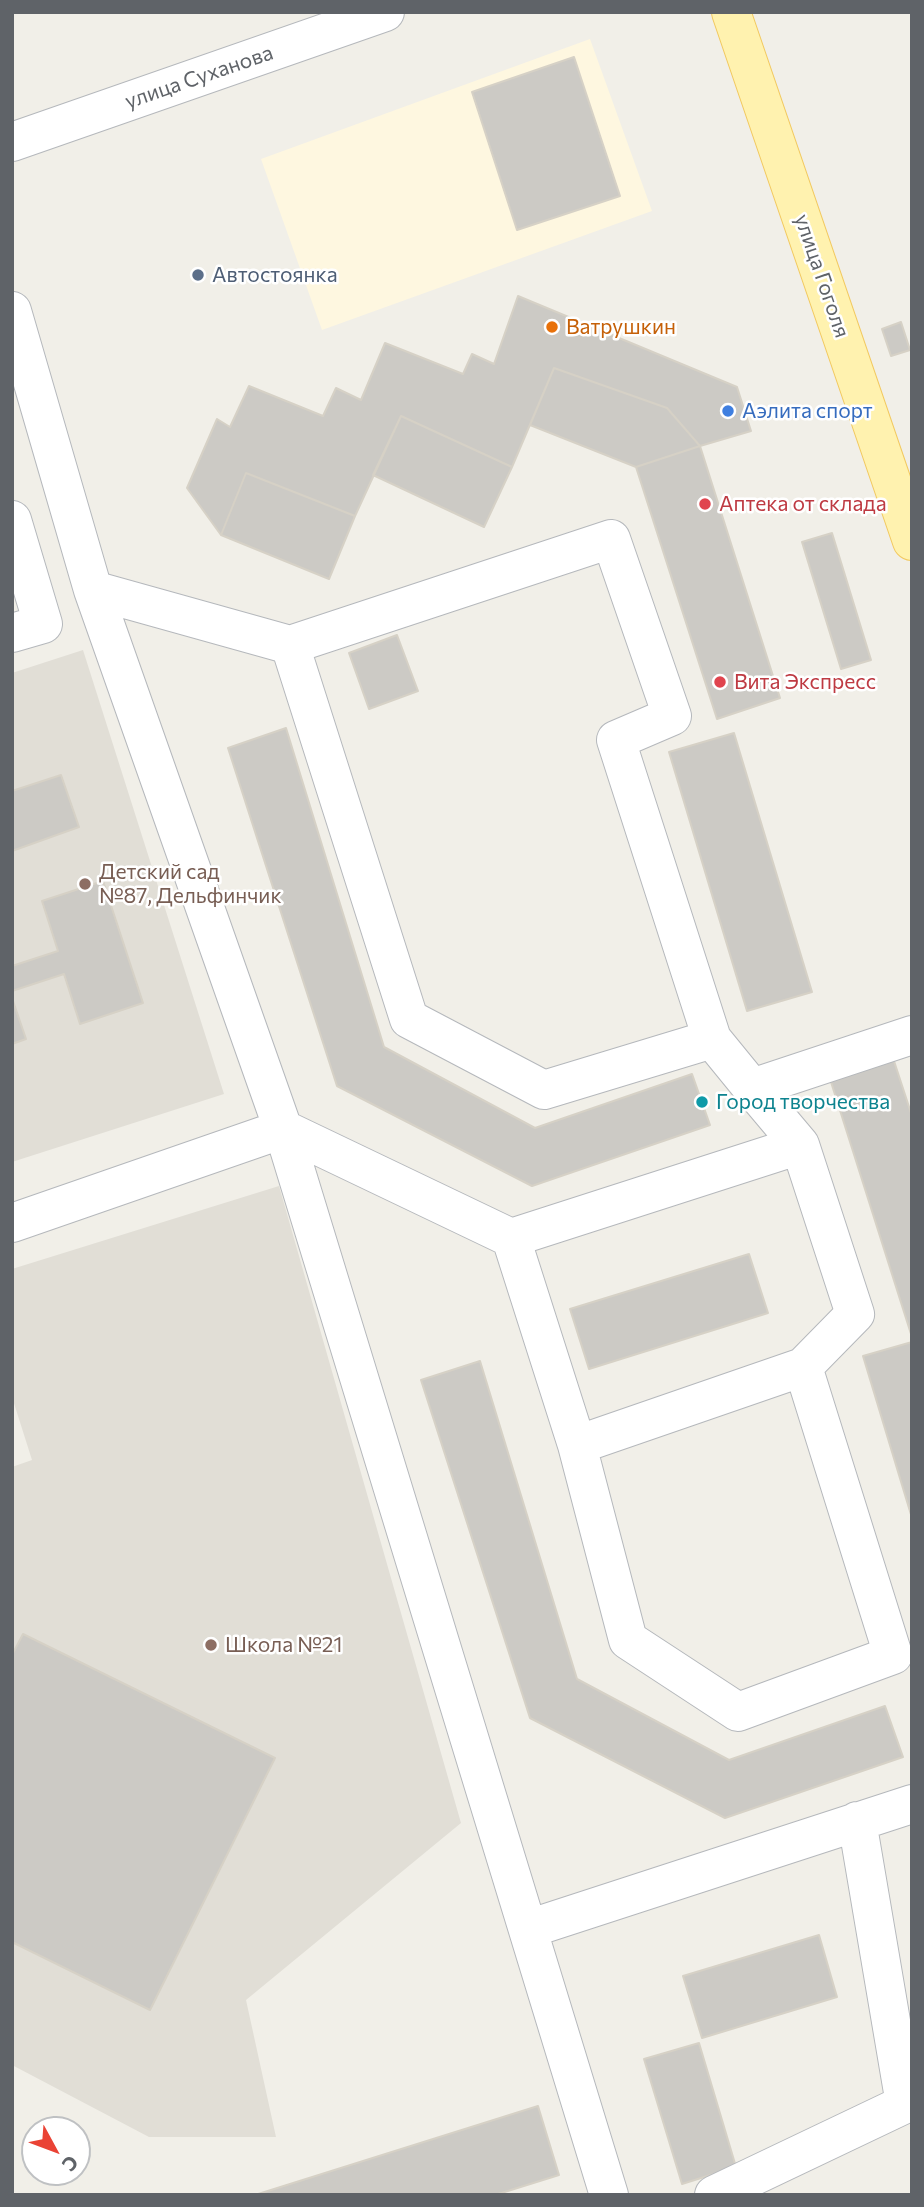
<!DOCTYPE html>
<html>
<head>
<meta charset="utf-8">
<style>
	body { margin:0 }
	#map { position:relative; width:924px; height:2207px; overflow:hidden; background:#f1efe8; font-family:Commissioner,sans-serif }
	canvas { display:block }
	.frame { position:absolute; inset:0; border:14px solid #5f6368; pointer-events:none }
	.north { position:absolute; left:21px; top:2116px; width:70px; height:70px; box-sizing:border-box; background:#fff; border:2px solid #bfc1c3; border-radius:50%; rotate:131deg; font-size:19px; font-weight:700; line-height:28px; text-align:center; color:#5f6368 }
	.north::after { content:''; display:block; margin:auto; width:24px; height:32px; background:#ea4335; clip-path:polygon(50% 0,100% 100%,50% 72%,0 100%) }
</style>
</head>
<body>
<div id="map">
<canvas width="924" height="2207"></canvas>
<div class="frame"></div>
<div class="north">С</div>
</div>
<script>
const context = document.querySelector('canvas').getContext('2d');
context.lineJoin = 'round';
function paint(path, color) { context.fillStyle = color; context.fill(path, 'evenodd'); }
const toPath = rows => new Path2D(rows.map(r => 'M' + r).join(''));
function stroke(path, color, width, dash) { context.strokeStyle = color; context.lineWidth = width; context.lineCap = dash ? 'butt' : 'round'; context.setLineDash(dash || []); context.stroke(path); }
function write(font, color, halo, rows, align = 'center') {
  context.font = font + ' Commissioner,sans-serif'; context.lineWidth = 5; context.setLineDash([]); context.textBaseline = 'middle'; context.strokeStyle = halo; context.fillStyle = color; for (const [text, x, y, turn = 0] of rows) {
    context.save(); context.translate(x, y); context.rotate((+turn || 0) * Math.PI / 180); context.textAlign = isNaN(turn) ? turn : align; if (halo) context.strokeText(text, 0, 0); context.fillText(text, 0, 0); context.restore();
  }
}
paint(toPath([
	[590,39,652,211,322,330,261,159]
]), '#fef7e0');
paint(toPath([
	[83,650,224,1094,12,1162,12,673],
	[279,1186,461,1823,246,2000,276,2137,149,2137,12,2065,12,1467,32,1460,12,1397,12,1269]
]), '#e1ded6');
const building = toPath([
	[574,57,620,196,517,230,472,92,574,57],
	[518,296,737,387,751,431,700,446,667,408,554,368,512,467,401,416,355,516,246,473,221,535,187,488,217,419,230,427,249,386,323,416,336,388,361,400,385,343,463,374,472,354,494,364,518,296],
	[901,322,910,350,891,356,882,329,901,322],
	[554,368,667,408,700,446,636,467,530,425,554,368],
	[401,416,512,467,484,527,373,475,401,416],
	[700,446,780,698,717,719,636,467,700,446],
	[246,473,355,516,329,579,221,535,246,473],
	[832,533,871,660,841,669,802,542,832,533],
	[397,635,418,691,369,709,349,653,397,635],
	[286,728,384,1047,535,1128,692,1074,710,1125,532,1186,337,1086,228,748,286,728],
	[734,733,812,992,747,1011,669,752,734,733],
	[61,775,79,827,12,851,12,791,61,775],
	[103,881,143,1003,80,1024,64,974,12,991,12,966,58,951,42,901,103,881],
	[12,998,26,1039,12,1044,12,998],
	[894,1061,912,1116,911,1334,831,1082,894,1061],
	[749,1254,768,1313,589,1369,570,1309,749,1254],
	[912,1342,912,1518,863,1356,912,1342],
	[480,1361,577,1679,729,1760,885,1706,903,1757,725,1818,530,1718,421,1380,480,1361],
	[23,1634,275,1758,150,2010,12,1942,12,1655,23,1634],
	[819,1935,837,1997,702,2038,683,1976,819,1935],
	[699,2043,736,2167,682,2184,644,2059,699,2043],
	[538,2106,559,2175,495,2195,255,2195,538,2106]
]);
paint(building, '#cccac5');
stroke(building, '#d6d1c6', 2);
const minor = toPath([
	[12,142,385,12],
	[12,311,93,590,290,645,409,1019,544,1090,712,1039],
	[12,520,43,624,12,633],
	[93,590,283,1129,609,2195],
	[290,645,611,539,672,716,616,740,712,1039,752,1088,912,1035],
	[752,1088,800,1145],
	[12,1223,283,1129,511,1238,800,1145,855,1314,803,1367,577,1445,511,1238],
	[577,1445,628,1640,738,1712,893,1655,803,1367],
	[528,1929,912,1804],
	[714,2195,905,2104,857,1821]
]);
const major = toPath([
	[731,12,912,541]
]);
stroke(minor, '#b5b8bc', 40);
stroke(major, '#f2c960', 40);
stroke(minor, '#fff', 38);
stroke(major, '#fff2af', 38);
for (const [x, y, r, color] of [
	[198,275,7,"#5c6f8a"],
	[552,327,7,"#e8710a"],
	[728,411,7,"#3f7fe0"],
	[705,504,7,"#e0444e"],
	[720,682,7,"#e0444e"],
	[85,884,7,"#8d6e63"],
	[702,1102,7,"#0f9aa8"],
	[211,1645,7,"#8d6e63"]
]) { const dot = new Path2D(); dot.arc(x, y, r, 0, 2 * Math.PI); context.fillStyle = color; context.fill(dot); stroke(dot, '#fff', 2.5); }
write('21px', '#5f6368', '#fff', [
	["улица Суханова",199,77,-19],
	["улица Гоголя",822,276,71]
]);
write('21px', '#4e5e75', '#fff', [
	["Автостоянка",212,275]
], 'left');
write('21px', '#c56008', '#fff', [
	["Ватрушкин",566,327]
], 'left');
write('21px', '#366cbe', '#fff', [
	["Аэлита спорт",742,411]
], 'left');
write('21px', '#be3a42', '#fff', [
	["Аптека от склада",719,504],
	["Вита Экспресс",734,682]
], 'left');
write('21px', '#785e54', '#fff', [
	["Детский сад",99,872],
	["№87, Дельфинчик",99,896],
	["Школа №21",225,1645]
], 'left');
write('21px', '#0d838f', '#fff', [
	["Город творчества",716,1102]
], 'left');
</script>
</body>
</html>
